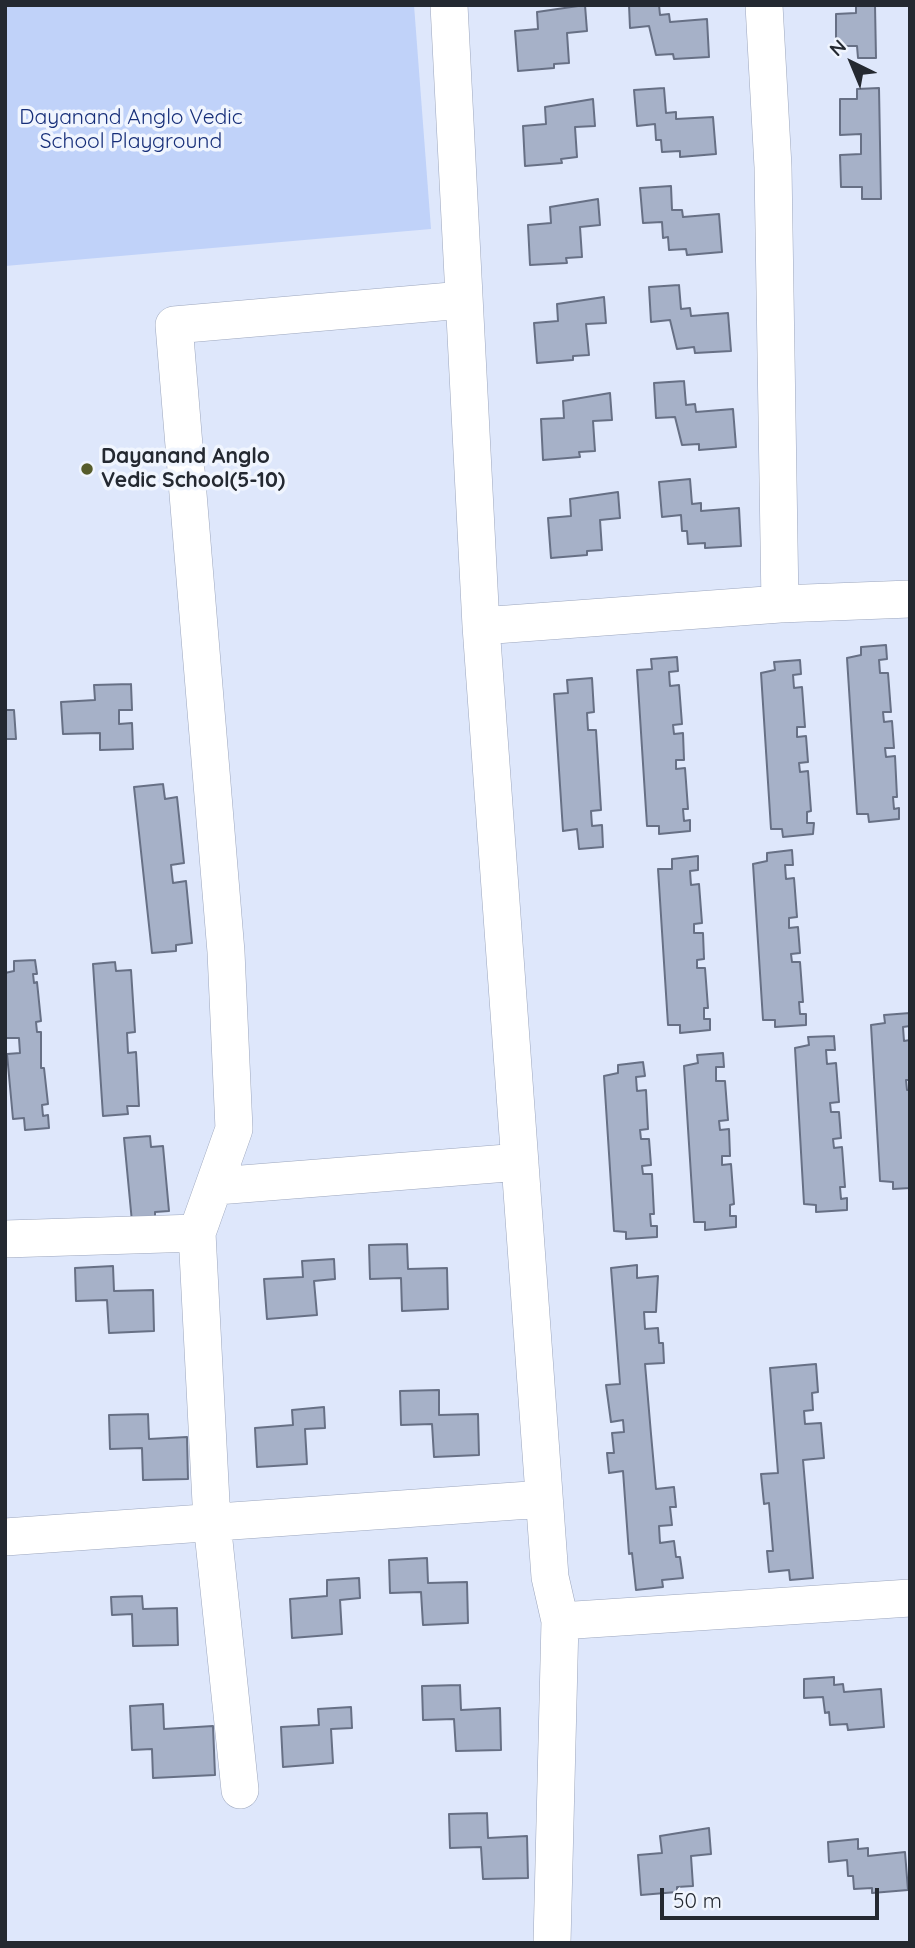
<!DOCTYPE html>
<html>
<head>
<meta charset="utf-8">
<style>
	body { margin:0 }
	#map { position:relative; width:915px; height:1948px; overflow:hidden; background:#dee7fb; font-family:Quicksand,sans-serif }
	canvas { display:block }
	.frame { position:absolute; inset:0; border:7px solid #242931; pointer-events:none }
	.north { position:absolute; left:817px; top:28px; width:70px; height:70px; -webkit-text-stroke:5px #f0f5fe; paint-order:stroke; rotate:317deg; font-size:19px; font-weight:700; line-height:28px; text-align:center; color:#242931 }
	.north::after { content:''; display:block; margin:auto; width:24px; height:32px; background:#242931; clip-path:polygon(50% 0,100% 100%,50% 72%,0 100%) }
	.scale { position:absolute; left:660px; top:1888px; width:219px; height:32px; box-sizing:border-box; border:4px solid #242931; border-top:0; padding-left:9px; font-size:21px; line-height:24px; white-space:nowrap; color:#242931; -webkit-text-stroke:5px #f0f5fe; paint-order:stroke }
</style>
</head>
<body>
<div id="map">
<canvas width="915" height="1948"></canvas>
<div class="frame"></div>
<div class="north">N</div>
<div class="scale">50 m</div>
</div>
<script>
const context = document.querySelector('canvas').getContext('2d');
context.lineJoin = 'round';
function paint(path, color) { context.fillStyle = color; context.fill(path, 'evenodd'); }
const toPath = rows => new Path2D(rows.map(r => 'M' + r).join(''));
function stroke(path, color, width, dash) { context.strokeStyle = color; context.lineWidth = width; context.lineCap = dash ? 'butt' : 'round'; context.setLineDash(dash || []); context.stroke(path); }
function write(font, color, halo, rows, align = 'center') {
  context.font = font + ' Quicksand,sans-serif'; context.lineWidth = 7; context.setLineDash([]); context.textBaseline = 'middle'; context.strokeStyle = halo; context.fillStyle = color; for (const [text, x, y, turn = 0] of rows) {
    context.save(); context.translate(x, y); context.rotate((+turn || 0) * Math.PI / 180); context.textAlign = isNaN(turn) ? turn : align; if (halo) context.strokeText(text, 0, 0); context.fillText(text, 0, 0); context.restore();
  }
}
paint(toPath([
	[5,5,414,5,431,229,5,266]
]), '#c0d2f9');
const building = toPath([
	[585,5,587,31,567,33,569,63,554,64,554,68,518,71,515,31,538,29,537,12,585,5],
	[629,5,659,5,660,15,669,14,670,22,707,19,709,57,674,59,673,54,656,55,649,26,630,28,629,5],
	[856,5,875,5,876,58,858,58,857,46,836,46,836,14,856,13,856,5],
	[664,88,666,113,676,112,676,119,713,117,716,154,680,157,680,151,662,152,661,140,656,140,655,124,637,126,634,90,664,88],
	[879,88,881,199,862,199,862,187,841,187,840,155,861,154,861,134,840,135,840,99,857,99,857,89,879,88],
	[593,99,595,126,575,127,577,157,561,159,562,163,525,166,523,126,546,124,545,107,593,99],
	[671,186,672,210,682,210,683,217,719,214,722,252,687,255,686,249,669,250,668,237,663,238,662,222,643,223,640,188,671,186],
	[598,199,600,225,580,227,582,257,566,258,567,263,530,265,528,225,551,223,550,207,598,199],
	[679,285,681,309,690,308,691,316,728,313,731,351,695,353,694,347,677,349,670,320,651,322,649,287,679,285],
	[604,297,606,323,586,324,589,355,573,356,573,360,537,363,534,323,558,321,557,304,604,297],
	[684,381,686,405,695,404,696,412,733,409,736,447,699,450,699,444,682,445,675,417,656,418,654,383,684,381],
	[610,393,612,420,593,421,595,451,579,452,580,457,543,460,541,419,564,418,563,401,610,393],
	[690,479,692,504,701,503,701,511,739,508,741,546,705,548,705,543,688,544,687,531,682,531,681,515,662,517,659,482,690,479],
	[618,492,620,518,600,520,602,550,587,551,587,555,551,558,548,518,571,516,570,499,618,492],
	[886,645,887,659,879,660,880,673,888,673,891,712,883,712,884,722,892,721,894,748,885,748,886,757,895,756,897,797,893,797,894,809,899,808,899,819,869,822,868,814,857,814,847,658,861,655,861,647,886,645],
	[677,657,678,671,669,672,670,686,679,685,682,724,673,725,674,734,683,733,684,760,676,760,676,769,685,768,688,809,683,809,684,821,690,820,690,831,659,834,659,826,647,826,637,670,652,669,651,659,677,657],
	[800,660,801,674,793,675,794,688,802,687,805,727,797,727,797,737,806,736,808,762,799,763,800,772,808,771,811,811,807,812,807,823,814,823,813,834,783,837,782,829,771,829,761,673,775,670,774,662,800,660],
	[592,678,594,712,587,713,588,730,596,730,601,810,591,811,592,826,602,825,603,847,579,849,577,829,563,831,554,694,568,693,567,680,592,678],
	[131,684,132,710,119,710,119,724,132,723,133,749,100,750,100,733,63,734,61,702,95,700,94,685,131,684],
	[5,710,14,710,16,739,5,739,5,710],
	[163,784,165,799,177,797,184,863,171,865,173,883,186,881,192,943,176,945,176,951,152,953,134,787,163,784],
	[792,850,793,865,785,865,786,879,794,878,797,917,789,918,789,928,798,927,800,953,791,954,792,962,800,962,803,1002,799,1002,800,1014,806,1014,806,1025,775,1027,775,1020,763,1020,753,864,767,861,767,853,792,850],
	[698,856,698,870,690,871,691,885,699,884,702,923,694,924,694,933,703,933,704,959,697,960,697,968,705,968,708,1008,704,1008,704,1019,710,1019,710,1030,680,1033,680,1025,668,1025,658,869,672,869,672,859,698,856],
	[35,960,37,974,33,974,34,983,37,982,41,1021,36,1022,37,1032,41,1032,41,1068,44,1068,48,1104,42,1105,43,1116,48,1115,49,1128,25,1130,24,1118,13,1119,7,1054,20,1053,19,1038,6,1038,5,973,14,971,14,961,35,960],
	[115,962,116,971,131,970,135,1032,127,1033,128,1053,136,1052,139,1106,127,1106,128,1114,103,1116,93,964,115,962],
	[910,1013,910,1026,903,1027,904,1041,910,1040,910,1080,906,1080,907,1090,910,1090,910,1188,893,1189,893,1182,880,1181,871,1025,885,1023,884,1015,910,1013],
	[834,1036,835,1050,826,1050,827,1064,836,1063,839,1102,830,1103,831,1112,839,1112,841,1138,833,1139,834,1148,842,1147,845,1187,840,1187,841,1199,847,1198,847,1210,816,1212,816,1205,804,1204,795,1048,809,1045,808,1037,834,1036],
	[723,1053,724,1067,716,1067,716,1081,725,1081,728,1120,719,1121,720,1130,729,1129,730,1156,722,1156,722,1165,731,1164,734,1204,730,1205,730,1216,736,1216,736,1227,705,1230,705,1222,694,1222,684,1066,698,1063,697,1055,723,1053],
	[643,1062,645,1076,636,1077,637,1091,646,1090,648,1129,640,1130,641,1139,649,1139,651,1165,642,1166,643,1174,652,1174,654,1214,650,1214,651,1226,657,1226,657,1237,626,1239,626,1232,614,1231,604,1076,618,1073,618,1065,643,1062],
	[150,1136,151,1147,163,1146,169,1211,155,1212,155,1219,132,1222,124,1138,150,1136],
	[407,1244,408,1269,447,1268,448,1309,402,1311,401,1278,370,1279,369,1245,407,1244],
	[334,1259,335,1279,314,1281,317,1315,267,1319,264,1279,303,1277,302,1261,334,1259],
	[637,1265,637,1278,658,1276,656,1312,644,1312,645,1329,658,1328,659,1343,663,1343,664,1363,645,1364,651,1434,656,1489,674,1487,676,1507,670,1507,672,1525,659,1526,660,1543,674,1541,676,1557,680,1557,683,1578,662,1580,663,1587,636,1590,632,1553,629,1554,623,1471,609,1473,607,1453,614,1453,612,1433,624,1432,623,1420,611,1422,606,1385,620,1384,611,1268,637,1265],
	[113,1266,114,1291,153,1290,154,1331,109,1333,107,1300,76,1301,75,1268,113,1266],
	[816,1364,818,1392,812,1393,813,1410,804,1411,805,1424,821,1423,824,1458,803,1460,813,1578,790,1580,789,1570,769,1572,767,1551,773,1551,769,1503,764,1504,761,1474,778,1473,770,1368,816,1364],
	[439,1390,439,1415,478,1414,479,1455,434,1457,432,1424,401,1425,400,1391,439,1390],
	[324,1407,325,1428,305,1429,307,1464,257,1467,255,1428,293,1425,292,1410,324,1407],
	[148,1414,149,1439,187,1437,188,1479,143,1480,142,1448,110,1449,109,1415,148,1414],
	[427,1558,428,1583,467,1582,468,1623,423,1625,421,1592,390,1593,389,1560,427,1558],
	[359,1578,360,1598,340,1600,342,1634,292,1638,290,1599,327,1596,327,1580,359,1578],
	[142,1596,143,1609,177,1608,178,1645,133,1646,132,1614,112,1615,111,1597,142,1596],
	[834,1677,834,1685,843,1684,844,1692,881,1689,884,1727,848,1730,847,1724,830,1725,829,1712,825,1713,823,1697,804,1698,804,1679,834,1677],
	[460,1685,461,1710,500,1708,501,1750,456,1751,454,1719,423,1720,422,1686,460,1685],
	[163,1704,164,1729,213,1726,215,1775,153,1778,152,1749,132,1750,130,1706,163,1704],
	[351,1707,352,1728,331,1729,333,1763,283,1767,281,1727,319,1725,318,1709,351,1707],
	[487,1813,488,1838,527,1836,528,1878,483,1879,481,1847,450,1848,449,1814,487,1813],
	[709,1828,711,1854,691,1856,693,1886,677,1887,677,1892,641,1895,638,1855,662,1853,660,1836,709,1828],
	[858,1839,858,1849,868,1848,868,1856,905,1852,908,1890,872,1893,872,1888,854,1889,853,1876,848,1876,847,1860,829,1862,828,1842,858,1839]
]);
paint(building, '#a6b1c8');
stroke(building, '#677085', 2);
const minor = toPath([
	[449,5,481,626],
	[764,5,773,167,780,604],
	[910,599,780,604,481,626,550,1577,560,1621,910,1598],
	[217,1186,520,1162],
	[5,1239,197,1233],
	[5,1537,544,1499],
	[240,1790,212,1522,197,1233,234,1129,226,952,174,325,463,300],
	[552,1943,560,1621]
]);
stroke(minor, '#9ca6bd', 38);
stroke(minor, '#fff', 37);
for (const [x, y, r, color] of [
	[87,469,7,"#565c2b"]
]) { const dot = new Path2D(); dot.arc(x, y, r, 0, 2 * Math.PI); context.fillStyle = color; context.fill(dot); stroke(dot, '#f0f5fe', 2.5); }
write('21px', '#162e79', '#f0f5fe', [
	["Dayanand Anglo Vedic",131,118],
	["School Playground",131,142]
]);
write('bold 21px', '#242931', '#f0f5fe', [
	["Dayanand Anglo",101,457],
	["Vedic School(5-10)",101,481]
], 'left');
</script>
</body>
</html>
